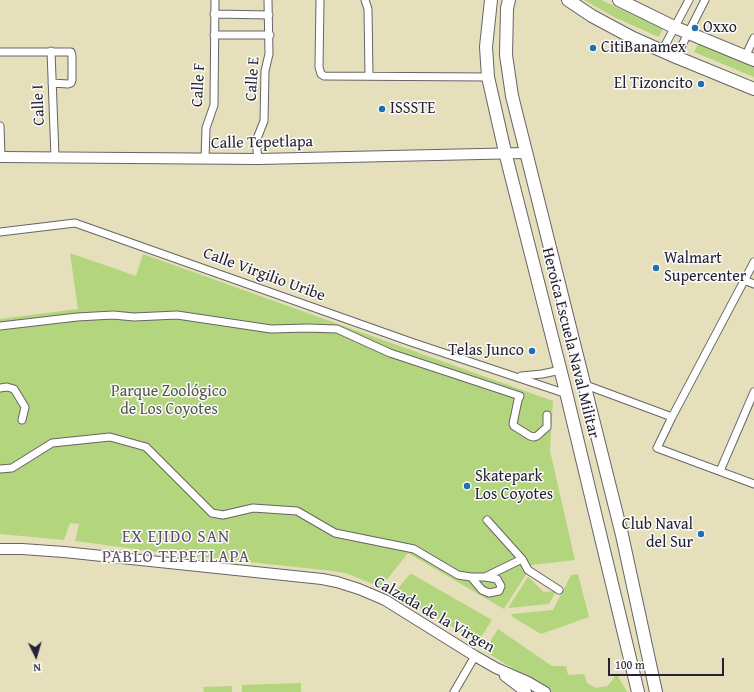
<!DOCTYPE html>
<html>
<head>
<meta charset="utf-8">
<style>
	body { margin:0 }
	#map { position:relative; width:754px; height:692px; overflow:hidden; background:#e6dfbb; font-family:"Gentium Book Plus",serif }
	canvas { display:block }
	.north { position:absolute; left:16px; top:636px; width:40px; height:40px; -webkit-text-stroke:3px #fdfcf7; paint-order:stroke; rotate:175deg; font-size:11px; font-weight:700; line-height:16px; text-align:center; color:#22223b }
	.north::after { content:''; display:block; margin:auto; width:14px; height:18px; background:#22223b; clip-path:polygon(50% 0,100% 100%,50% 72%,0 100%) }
	.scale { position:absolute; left:608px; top:658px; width:116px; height:18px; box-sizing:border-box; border:2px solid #22223b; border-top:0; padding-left:5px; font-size:12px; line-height:14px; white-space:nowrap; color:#22223b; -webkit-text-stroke:3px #fdfcf7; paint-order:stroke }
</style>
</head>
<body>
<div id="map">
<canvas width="754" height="692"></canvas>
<div class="north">N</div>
<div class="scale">100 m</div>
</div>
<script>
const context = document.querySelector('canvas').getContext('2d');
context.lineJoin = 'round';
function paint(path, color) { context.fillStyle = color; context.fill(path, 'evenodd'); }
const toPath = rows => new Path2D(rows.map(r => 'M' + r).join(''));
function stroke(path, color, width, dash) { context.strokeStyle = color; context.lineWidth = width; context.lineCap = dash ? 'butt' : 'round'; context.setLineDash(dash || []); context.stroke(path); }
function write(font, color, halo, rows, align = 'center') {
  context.font = font + ' "Gentium Book Plus",serif'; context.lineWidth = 3; context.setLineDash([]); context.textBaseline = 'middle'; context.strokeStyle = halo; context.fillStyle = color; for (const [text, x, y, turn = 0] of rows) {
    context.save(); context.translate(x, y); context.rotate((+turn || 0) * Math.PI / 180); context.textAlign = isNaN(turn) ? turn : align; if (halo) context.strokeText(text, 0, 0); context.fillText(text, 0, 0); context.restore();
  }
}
paint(toPath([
	[584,0,601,0,663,28,659,37,616,18],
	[698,44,754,67,754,77,694,52],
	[70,253,136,276,143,254,553,401,550,451,575,560,532,565,504,609,408,553,381,587,348,574,333,571,173,554,75,541,79,524,70,523,64,540,0,534,0,319,78,309],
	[412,574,492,620,478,642,394,593,409,575],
	[578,574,589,617,541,634,511,616,512,614,553,610,571,575],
	[528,577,544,592,556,591,549,604,508,608],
	[498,629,552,666,566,666,568,675,584,674,587,683,596,688,607,686,612,681,616,673,627,692,552,692,484,651],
	[301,683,301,692,242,692,242,685],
	[232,686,232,692,204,692,203,687]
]), '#b3d57e');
const street = toPath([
	[320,0,319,67,321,74,324,76,488,77],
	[365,0,368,9,369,76],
	[214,14,269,15],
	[214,35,270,35],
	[51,51,55,157],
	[662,51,689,0],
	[0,52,71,52,72,56,72,80,71,83,68,84,52,83],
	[676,57,705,0],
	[745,57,754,38],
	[0,126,1,157],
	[205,159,206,128,214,105,215,0],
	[258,159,256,141,264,121,265,71,269,54,268,0],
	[0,232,75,223,411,342,567,394],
	[754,262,672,417,657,448,754,484],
	[744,280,754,284],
	[0,326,77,317,113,315,134,317,177,315,271,329,308,328,337,329,390,353,520,396,518,400,513,424,514,426,530,436,534,437,537,436,547,427,547,415],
	[521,376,542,374,561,370],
	[583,384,672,417],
	[0,388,7,387,14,389,25,407,22,420],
	[0,469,12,468,52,443,110,437,146,447,212,513,223,515,253,508,297,511,335,533,414,549,458,575,471,577],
	[720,471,754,392],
	[487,520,522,559],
	[485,577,497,579,501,586,499,591,489,593,482,590,471,577,485,577,522,559,528,570,559,590],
	[454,692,475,656]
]);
const secondary = toPath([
	[0,157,258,159,525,153],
	[0,549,22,549,64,552,322,579,337,582,359,589,385,600,475,656,496,668,528,682,545,692],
	[505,676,526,692]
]);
const primary = toPath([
	[491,0,486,47,488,77,505,152,565,388,638,692],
	[509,0,507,8,506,55,512,96,622,535,656,692],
	[568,0,592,16,633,38,676,57,754,89],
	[619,0,674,27,754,60]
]);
stroke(street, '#676468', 9);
stroke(secondary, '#676468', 12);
stroke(primary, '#676468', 14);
stroke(street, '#fff', 7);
stroke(secondary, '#fff', 10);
stroke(primary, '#fff', 12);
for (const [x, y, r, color] of [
	[695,28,4,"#1f6fb2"],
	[593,48,4,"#1f6fb2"],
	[701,84,4,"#1f6fb2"],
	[382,109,4,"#1f6fb2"],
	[656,268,4,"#1f6fb2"],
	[532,351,4,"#1f6fb2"],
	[467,486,4,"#1f6fb2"],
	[701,534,4,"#1f6fb2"]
]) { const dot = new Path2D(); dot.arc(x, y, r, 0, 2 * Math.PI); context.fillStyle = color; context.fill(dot); stroke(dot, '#fdfcf7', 1.5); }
write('16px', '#22223b', '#fdfcf7', [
	["Oxxo",703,28],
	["CitiBanamex",601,48],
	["El Tizoncito",693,84,"right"],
	["ISSSTE",390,109],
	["Walmart",664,259],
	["Supercenter",664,277],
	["Telas Junco",524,351,"right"],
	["Skatepark",475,477],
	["Los Coyotes",475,495],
	["Club Naval",693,525,"right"],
	["del Sur",693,543,"right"]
], 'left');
write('16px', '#22223b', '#fdfcf7', [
	["Calle E",253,79,-86],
	["Calle F",199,85,-87],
	["Calle I",39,105,-92],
	["Calle Tepetlapa",262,143,-1],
	["Calle Virgilio Uribe",264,275,20],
	["Heroica Escuela Naval Militar",570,343,76],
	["Calzada de la Virgen",434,615,30]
]);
write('16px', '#4e584f', '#fdfcf7', [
	["Parque Zoológico",169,392],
	["de Los Coyotes",169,410]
]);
context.letterSpacing = '1px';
write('17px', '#584d6d', '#fdfcf7', [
	["EX EJIDO SAN",176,538],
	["PABLO TEPETLAPA",176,558]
]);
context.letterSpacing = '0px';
</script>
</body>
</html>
